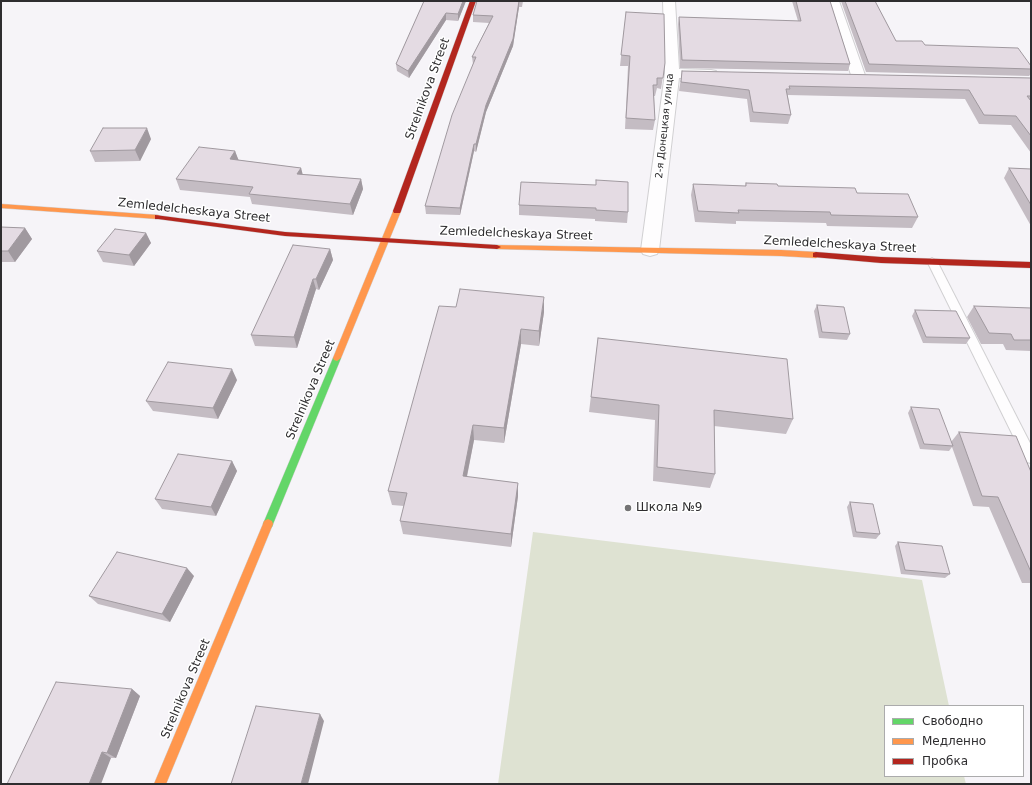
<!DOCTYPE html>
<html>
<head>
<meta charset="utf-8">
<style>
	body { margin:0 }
	#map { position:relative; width:1032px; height:785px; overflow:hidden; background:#f6f4f8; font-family:"DejaVu Sans",sans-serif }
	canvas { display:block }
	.frame { position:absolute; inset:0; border:2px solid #2e2d2f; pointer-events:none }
	.legend { position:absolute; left:884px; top:705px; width:140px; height:72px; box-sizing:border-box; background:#fff; border:1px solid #ababac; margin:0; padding:5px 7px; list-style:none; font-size:12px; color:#2e2d2f }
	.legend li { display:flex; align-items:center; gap:8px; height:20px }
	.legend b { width:20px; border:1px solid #ababac }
</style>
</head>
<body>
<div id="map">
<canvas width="1032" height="785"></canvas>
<div class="frame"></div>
<ul class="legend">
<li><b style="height:5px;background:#63d668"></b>Свободно</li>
<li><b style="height:5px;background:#ff974d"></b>Медленно</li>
<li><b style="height:5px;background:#b3261e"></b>Пробка</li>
</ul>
</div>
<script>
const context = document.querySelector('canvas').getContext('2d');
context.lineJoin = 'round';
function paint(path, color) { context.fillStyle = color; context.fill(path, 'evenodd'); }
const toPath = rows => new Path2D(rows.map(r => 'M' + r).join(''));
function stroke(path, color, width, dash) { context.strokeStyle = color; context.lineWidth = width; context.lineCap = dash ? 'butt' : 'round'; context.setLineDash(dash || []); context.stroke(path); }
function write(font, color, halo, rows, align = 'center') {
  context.font = font + ' "DejaVu Sans",sans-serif'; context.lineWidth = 3; context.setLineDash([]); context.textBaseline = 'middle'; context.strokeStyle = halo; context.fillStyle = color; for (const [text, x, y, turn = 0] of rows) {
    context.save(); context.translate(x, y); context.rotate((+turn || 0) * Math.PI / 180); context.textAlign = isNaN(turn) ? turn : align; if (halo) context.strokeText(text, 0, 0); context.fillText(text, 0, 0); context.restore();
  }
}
paint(toPath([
	[533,532,922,580,949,706,885,706,885,776,964,776,966,784,498,784]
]), '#dee2d2');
const lane = toPath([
	[932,258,937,261,1031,445,1031,463,1026,462,927,261,932,258]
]);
const street = toPath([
	[663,1,675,1,679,69,711,70,716,71,718,74,716,77,711,78,679,78,659,250,657,254,650,256,643,254,641,250,665,73,663,1],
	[827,1,839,1,866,78,864,81,854,81,852,78,827,1]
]);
const fast = toPath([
	[337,355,341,358,273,524,272,527,268,529,264,527,263,524,333,358,337,355]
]);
const slow = toPath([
	[1,204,158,215,162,217,158,219,1,208,1,204],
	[394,209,400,209,401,211,341,358,337,361,334,360,333,358,394,209],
	[494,245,781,250,816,252,820,255,816,258,781,256,497,249,493,247,494,245],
	[268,519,272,521,273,524,166,784,154,784,263,524,264,521,268,519]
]);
const jam = toPath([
	[470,1,476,1,401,211,400,213,394,213,393,211,470,1],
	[155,215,285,232,497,245,501,247,497,249,285,236,158,219,155,219,155,215],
	[816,252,881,257,1031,262,1031,268,881,263,813,257,813,253,816,252]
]);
stroke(lane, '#d1d0d2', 2);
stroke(street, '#d1d0d2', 2);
stroke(fast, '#d1d0d2', 1);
stroke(slow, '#d1d0d2', 1);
stroke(jam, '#d1d0d2', 1);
paint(lane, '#fefdfe');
paint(street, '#fefdfe');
paint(fast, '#63d668');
paint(slow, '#ff974d');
paint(jam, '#b3261e');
paint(toPath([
	[424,1,466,1,458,21,446,20,409,78,397,71,396,64],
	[477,1,523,1,522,7,519,7,513,46,486,112,476,152,474,151,460,215,426,214,425,206,473,64,472,57,489,23,473,22,473,15],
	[792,1,830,1,850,64,848,71,680,68,678,24,679,17,798,21],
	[841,1,875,1,896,41,925,45,1031,66,1031,74,1029,76,866,72],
	[626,12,665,63,661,89,657,88,655,96,654,96,655,120,653,130,625,129,628,66,620,66],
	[682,71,1031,78,1031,153,1011,125,979,124,965,99,788,95,788,97,791,115,788,124,750,122,747,99,679,91],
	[151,139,140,161,95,162,90,151],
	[235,151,238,160,301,168,302,174,361,179,363,189,353,215,252,204,250,197,180,190,176,179],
	[1009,168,1031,169,1031,226,1004,178],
	[596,180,628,212,627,223,595,221,595,219,519,215,519,205,596,185],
	[746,183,778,186,857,193,918,217,912,228,827,226,826,223,736,221,736,224,695,222,691,195,693,184,745,186],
	[1,227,25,228,32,239,15,262,1,262],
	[146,233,151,243,134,266,103,262,97,251],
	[330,249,333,260,319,290,316,289,297,348,255,346,251,335],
	[817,305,850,334,847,340,819,338,814,311],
	[974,306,1031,308,1031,351,1006,350,1003,344,981,344,967,317],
	[456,307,544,312,539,346,521,344,504,443,474,440,467,477,518,483,518,496,511,547,403,534,400,521,404,506,392,505,388,491],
	[915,310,970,338,966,344,923,343,912,316],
	[598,338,793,419,786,434,714,426,715,474,710,488,653,481,655,420,589,412],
	[237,380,218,419,153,411,146,401],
	[911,407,951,442,959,432,1031,472,1031,583,1022,583,989,507,973,506,952,447,949,451,920,449,908,413],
	[232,461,237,471,216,516,162,509,155,499],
	[850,502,880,534,876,539,853,537,847,507],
	[898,542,950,574,945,578,901,574,895,546],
	[194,576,170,622,98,604,89,596],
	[132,689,140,696,116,758,111,758,7,784]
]), '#c4bcc3');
paint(toPath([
	[463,1,466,1,458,21,458,14],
	[519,1,519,7,513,46,486,112,476,152,476,144,486,105],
	[446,13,446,20,409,78,408,71],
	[147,128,151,139,140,161,135,150],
	[474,144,474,151,460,215,460,208],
	[235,151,239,161,230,159],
	[301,168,304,179,297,174],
	[361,179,363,189,353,215,350,204],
	[25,228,32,239,15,262,8,251],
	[146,233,151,243,134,266,129,255],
	[330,249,333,260,319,290,316,279],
	[313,279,316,289,297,348,294,337],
	[544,297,544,312,539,346,539,331],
	[521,329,521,344,504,443,504,428],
	[232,369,237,380,218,419,213,408],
	[473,425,474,440,464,490,463,476],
	[232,461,237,471,216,516,211,507],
	[518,483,518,496,511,547,511,534],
	[187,568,194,576,170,622,162,614],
	[132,689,140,696,116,758,107,753],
	[320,714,324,721,308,784,301,784],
	[102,752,111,758,101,784,89,784]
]), '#a0999f');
const building = toPath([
	[424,1,463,1,458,14,446,13,408,71,396,64,424,1],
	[477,1,519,1,513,39,486,105,476,144,474,144,460,208,425,206,452,115,476,57,472,57,493,16,473,15,477,1],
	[796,1,830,1,850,64,682,60,679,17,801,21,796,1],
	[845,1,875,1,896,41,922,41,925,45,1018,48,1031,66,1031,69,869,64,845,1],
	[626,12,664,14,665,63,663,78,657,78,657,85,653,85,655,120,626,118,630,56,621,55,626,12],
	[682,71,1031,78,1031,96,1027,96,1031,101,1031,136,1016,116,984,115,969,90,789,86,790,89,786,89,791,115,753,112,749,90,681,82,682,71],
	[103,128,147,128,135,150,90,151,103,128],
	[199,147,235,151,230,159,301,168,297,174,361,179,350,204,249,194,253,187,176,179,199,147],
	[1009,168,1031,169,1031,205,1009,168],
	[596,180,628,182,628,212,596,210,596,208,519,205,521,182,596,185,596,180],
	[746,183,777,184,778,186,855,188,857,193,908,194,918,217,831,215,830,212,738,210,739,213,698,211,693,184,746,186,746,183],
	[1,227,25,228,8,251,1,251,1,227],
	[115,229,146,233,129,255,97,251,115,229],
	[293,245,330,249,316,279,313,279,294,337,251,335,293,245],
	[460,289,544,297,539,331,521,329,504,428,473,425,463,476,518,483,511,534,400,521,407,493,388,491,439,306,456,307,460,289],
	[817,305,844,307,850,334,822,332,817,305],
	[974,306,1031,308,1031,340,1014,340,1011,334,989,333,974,306],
	[915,310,956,311,970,338,926,337,915,310],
	[598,338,787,359,793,419,714,410,715,474,657,467,659,405,591,397,598,338],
	[168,362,232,369,213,408,146,401,168,362],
	[911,407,939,409,953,446,924,444,911,407],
	[959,432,1016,436,1031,472,1031,572,998,497,982,496,959,432],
	[178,454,232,461,211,507,155,499,178,454],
	[850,502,873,504,880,534,856,532,850,502],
	[898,542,942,546,950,574,905,570,898,542],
	[117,552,187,568,162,614,89,596,117,552],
	[56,682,132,689,107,753,102,752,89,784,7,784,56,682],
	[256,706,320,714,301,784,231,784,256,706]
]);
paint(building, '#e4dbe3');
stroke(building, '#a0999f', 1);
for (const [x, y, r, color] of [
	[628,508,4,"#747375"]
]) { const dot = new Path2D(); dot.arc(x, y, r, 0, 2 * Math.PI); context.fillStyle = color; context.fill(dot); stroke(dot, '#fff', 1.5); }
write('10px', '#2e2d2f', '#fff', [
	["2-я Донецкая улица",665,126,-84]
]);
write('12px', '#2e2d2f', '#fff', [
	["Strelnikova Street",428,89,-70],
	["Zemledelcheskaya Street",194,211,6],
	["Zemledelcheskaya Street",516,234,2],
	["Zemledelcheskaya Street",840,245,3],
	["Strelnikova Street",311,390,-67],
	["Strelnikova Street",186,689,-67]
]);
write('12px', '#2e2d2f', '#fff', [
	["Школа №9",636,508]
], 'left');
</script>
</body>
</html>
